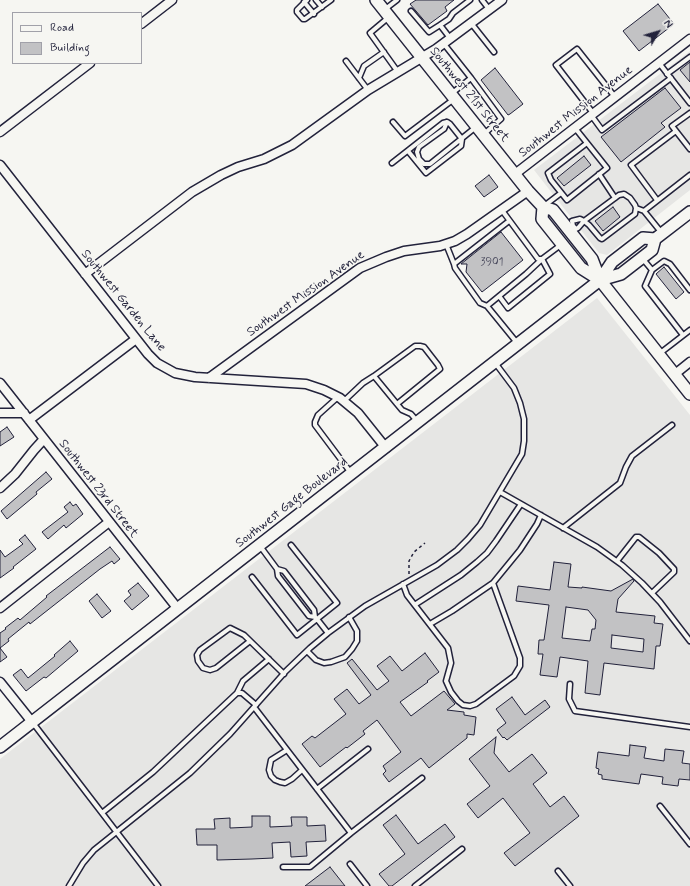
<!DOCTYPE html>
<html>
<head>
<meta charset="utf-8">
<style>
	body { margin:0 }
	#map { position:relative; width:690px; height:886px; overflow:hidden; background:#f6f6f2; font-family:Mynerve,sans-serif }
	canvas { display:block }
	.legend { position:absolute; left:12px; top:12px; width:130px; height:52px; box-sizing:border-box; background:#f6f6f2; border:1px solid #a1a1a9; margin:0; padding:5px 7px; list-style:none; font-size:12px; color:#22223b }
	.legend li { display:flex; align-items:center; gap:8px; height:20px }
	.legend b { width:20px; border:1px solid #a1a1a9 }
	.north { position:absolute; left:638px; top:12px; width:40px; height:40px; -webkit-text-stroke:3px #f6f6f2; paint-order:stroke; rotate:52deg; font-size:11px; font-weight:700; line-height:16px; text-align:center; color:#22223b }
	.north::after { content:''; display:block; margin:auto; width:14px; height:18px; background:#22223b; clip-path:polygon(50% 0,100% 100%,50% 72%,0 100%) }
</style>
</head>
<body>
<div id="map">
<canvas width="690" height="886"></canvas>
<ul class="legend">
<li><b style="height:5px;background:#f6f6f2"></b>Road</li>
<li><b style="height:11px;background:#c2c2c4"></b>Building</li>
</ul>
<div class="north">N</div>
</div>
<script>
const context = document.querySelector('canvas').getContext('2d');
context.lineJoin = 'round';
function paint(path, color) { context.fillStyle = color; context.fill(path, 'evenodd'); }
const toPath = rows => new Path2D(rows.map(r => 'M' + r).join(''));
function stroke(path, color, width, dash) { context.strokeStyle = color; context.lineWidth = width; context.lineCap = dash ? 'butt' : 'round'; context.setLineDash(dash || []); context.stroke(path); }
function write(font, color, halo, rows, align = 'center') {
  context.font = font + ' Mynerve,sans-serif'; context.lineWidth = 3; context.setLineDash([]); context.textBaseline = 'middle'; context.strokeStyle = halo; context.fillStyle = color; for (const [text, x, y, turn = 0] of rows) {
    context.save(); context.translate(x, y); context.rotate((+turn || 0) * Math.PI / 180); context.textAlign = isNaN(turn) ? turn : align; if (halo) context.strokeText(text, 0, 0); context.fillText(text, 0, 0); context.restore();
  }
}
paint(toPath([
	[690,51,690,190,607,255,599,253,534,170],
	[597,298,690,415,690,886,0,886,0,759]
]), '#e6e6e4');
const building = toPath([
	[416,0,454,0,445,7,447,11,428,25,410,4,416,0],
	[658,4,674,24,639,51,623,31,658,4],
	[690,62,690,82,680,70,690,62],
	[495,68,523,104,510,114,508,115,481,80,495,68],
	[665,88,681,108,661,123,665,127,621,162,601,137,665,88],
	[584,156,591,165,564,186,557,178,584,156],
	[489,175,498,187,484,197,475,186,489,175],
	[613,207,620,217,603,231,595,221,613,207],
	[501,232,523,260,482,292,466,272,467,264,461,264,501,232],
	[664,267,684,292,676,299,656,274,664,267],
	[7,427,14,437,0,446,0,432,7,427],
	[46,472,52,479,36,492,37,494,7,519,1,511,46,472],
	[70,502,73,506,76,504,83,514,66,528,64,525,48,539,42,532,68,512,64,507,70,502],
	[25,535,36,549,13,567,14,568,0,578,0,550,5,557,23,544,19,540,25,535],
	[110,547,120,559,114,564,112,561,100,569,30,624,29,622,8,639,9,641,0,648,7,657,0,662,0,633,6,629,5,628,18,618,20,620,47,597,46,596,110,547],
	[554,562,571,564,568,587,582,588,582,587,611,591,633,579,634,581,618,599,616,612,655,616,654,623,663,624,660,646,656,646,654,669,604,663,600,695,585,693,588,661,560,657,557,677,540,675,543,654,538,654,539,640,544,640,549,605,516,601,518,586,550,590,554,562],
	[566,607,588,610,596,620,595,629,592,629,590,641,562,638,566,607],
	[612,635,644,639,643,652,611,648,612,635],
	[138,583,149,596,132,610,124,601,131,595,128,591,138,583],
	[97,594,111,611,102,618,89,601,97,594],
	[70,641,78,651,46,678,44,677,26,691,13,675,21,669,28,678,55,656,54,655,70,641],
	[425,653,439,672,427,681,428,682,400,702,411,716,444,691,455,704,447,710,464,712,464,715,476,717,474,735,467,734,467,738,429,768,421,758,389,782,383,774,386,771,383,766,401,752,377,720,363,731,365,734,347,748,346,747,320,767,302,744,312,736,315,738,346,714,334,699,347,689,359,704,371,695,347,663,352,659,377,690,389,681,377,666,390,656,402,671,425,653],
	[512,697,525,715,545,700,550,707,507,740,504,737,503,738,497,730,506,723,496,709,512,697],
	[496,737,494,753,509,772,532,754,547,773,533,784,550,807,564,796,579,816,515,866,504,853,530,833,503,798,478,818,467,804,490,786,469,759,496,737],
	[630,745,646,747,644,758,664,761,665,749,684,751,682,763,690,764,690,780,679,779,678,786,662,784,663,777,641,774,639,784,602,779,602,775,598,774,599,769,596,768,598,752,629,756,630,745],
	[396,815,418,844,445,824,455,837,392,886,389,886,379,874,405,854,383,825,396,815],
	[252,816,270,816,270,827,292,826,291,817,307,817,307,826,325,825,326,841,306,842,307,856,291,857,290,842,272,843,273,858,252,859,217,860,217,845,197,845,196,829,215,829,214,819,230,818,230,828,252,827,252,816],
	[330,867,345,886,305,886,330,867]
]);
paint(building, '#c2c2c4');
stroke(building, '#22223b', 1);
const lane = toPath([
	[307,0,297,10,297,12,303,19,305,19,331,0],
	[316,0,322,7],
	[482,0,489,9],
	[304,2,314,14],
	[384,10,397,0],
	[411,11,429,32,440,25],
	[389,17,370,33,398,72],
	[471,23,494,52],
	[450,38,440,25,449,19,453,13,470,0],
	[444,44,471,78,451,94],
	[346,61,368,90],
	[659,63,690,103],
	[667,74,690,57],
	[359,78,364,66,384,52],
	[471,78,501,119,484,134],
	[593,113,556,65,577,49,615,97],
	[690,113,672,126,690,149],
	[591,115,602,130,671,78],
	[393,122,405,136,454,99],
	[447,122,444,129,419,147,417,152,419,159,424,164,430,164,476,127],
	[575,128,607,168,567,200,551,180,548,173,587,143],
	[392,163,443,123,447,122,450,124,462,139,461,146,426,173,408,151],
	[599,174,615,198],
	[657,200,631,165,676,131],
	[544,206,561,193],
	[636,208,644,211,661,232],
	[501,209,538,259,542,259,562,244],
	[644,211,690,175],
	[509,221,454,264,455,268,480,303,487,306,518,344],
	[573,226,576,229,578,228,584,221,589,225,600,238,602,239,635,214,636,208,635,205,630,198,624,194,619,195,584,221,580,219,572,221,573,226],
	[446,244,454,264],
	[642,258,652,270],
	[487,306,526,274,542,259,550,274,508,308,499,296],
	[683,335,645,286,652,270,664,261,670,264,690,290],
	[659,354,690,330],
	[374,376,415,346,420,346,424,347,438,365,440,369,397,404,402,410,411,414,417,421],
	[338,397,318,415,315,422,315,425,351,473],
	[344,401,363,383,374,376,397,404],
	[500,492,597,547,622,565,642,583,660,602,690,641],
	[563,528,620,483,626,467,632,456,672,425],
	[260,546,277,569,278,576,309,616,315,617,314,610,284,571,277,569],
	[617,561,636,537,639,537,659,553,674,569,674,572,652,593],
	[252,577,297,635,337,603,291,545],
	[403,584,407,595,448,648,451,663,446,681,451,692,458,701,463,705,470,706,476,704,514,676,520,666,520,658,493,583,520,550,537,524,541,515],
	[416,604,461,575,477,562,487,553,496,541,521,504],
	[317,619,328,633],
	[430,624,452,611,493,583],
	[250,641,216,668,210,670,203,668,198,661,197,655,200,650,230,628,244,635,284,674],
	[307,651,316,660,324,663,331,662,345,657,352,649,357,641,357,631,349,617],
	[570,684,569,699,575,711,690,727],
	[237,693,243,681,269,659],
	[254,707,351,833,310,867,283,867],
	[33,723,158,886],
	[287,750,271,760,269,770,271,776,275,780,280,782,285,783,292,779,302,770],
	[317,789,368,749],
	[660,806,690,844],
	[102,813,153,772,237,693,242,693,256,705],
	[351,833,422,778],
	[350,864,367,886],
	[558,871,570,886],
	[69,886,83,863,94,850,190,773,230,734,286,671,310,648,328,633,365,606,437,565,457,550,468,539,480,525,522,454,524,441,524,419,520,403,514,388,496,364],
	[415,886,462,849]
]);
const street = toPath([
	[141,24,172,0],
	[0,132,90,63],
	[0,165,148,354,157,363,175,373,195,377,306,384,324,390,340,398,358,413,386,448],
	[515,174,690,39],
	[85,274,192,192,221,175,238,167,264,159,292,145,368,90,436,49,502,0],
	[675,374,690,362],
	[209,378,360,268,386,257,404,251,440,246,455,241,467,234,528,191],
	[0,383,178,609],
	[0,413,24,413],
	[29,420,136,339],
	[0,488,15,474,34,450,44,439],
	[0,608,109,522],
	[0,682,32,722]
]);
const secondary = toPath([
	[376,0,528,191,543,207,553,210,592,259,600,280],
	[543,207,542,219,581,268,600,280,690,394],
	[600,280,621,274,652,250,655,239,690,212],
	[0,747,600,280,612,262,643,238,655,239]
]);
stroke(lane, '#22223b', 7);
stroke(street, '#22223b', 11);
stroke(secondary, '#22223b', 14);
stroke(toPath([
	[409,574,409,561,414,552,425,543]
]), '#22223b', 1.5, [3, 3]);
stroke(lane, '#f6f6f2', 4);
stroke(street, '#f6f6f2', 8);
stroke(secondary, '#f6f6f2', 11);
write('11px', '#4a4a5d', null, [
	["3901",492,263]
]);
write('13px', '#22223b', '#f6f6f2', [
	["Southwest 21st Street",469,95,51],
	["Southwest Mission Avenue",576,112,-38],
	["Southwest Mission Avenue",306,294,-35],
	["Southwest Garden Lane",123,301,51],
	["Southwest 23rd Street",98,489,52],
	["Southwest Gage Boulevard",292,503,-38]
]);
</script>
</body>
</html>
